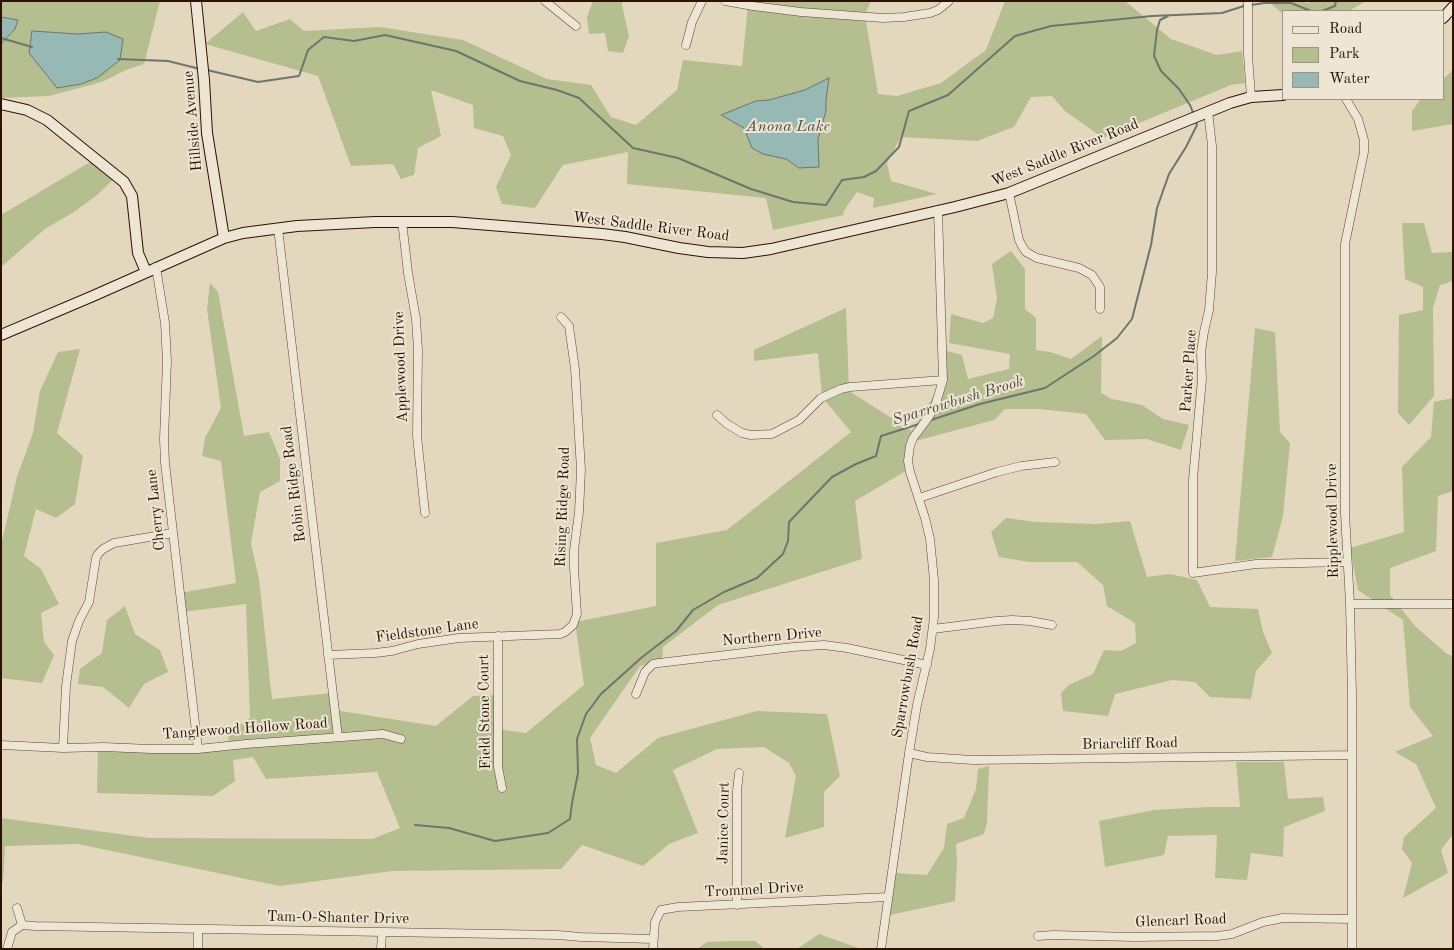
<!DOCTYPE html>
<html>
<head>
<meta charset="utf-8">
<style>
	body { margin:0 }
	#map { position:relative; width:1454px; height:950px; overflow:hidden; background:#e3d8bd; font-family:"Old Standard TT",serif }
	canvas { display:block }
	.frame { position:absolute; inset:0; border:2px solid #2d1103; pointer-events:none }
	.legend { position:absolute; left:1282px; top:10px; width:162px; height:90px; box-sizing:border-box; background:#ede6d4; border:1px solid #a09180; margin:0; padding:6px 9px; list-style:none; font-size:15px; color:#2d1103 }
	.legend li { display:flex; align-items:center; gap:10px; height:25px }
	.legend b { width:25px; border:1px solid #a09180 }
</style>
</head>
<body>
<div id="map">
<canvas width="1454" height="950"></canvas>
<div class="frame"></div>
<ul class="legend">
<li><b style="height:6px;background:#ede6d4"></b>Road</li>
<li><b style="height:14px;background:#b5be8f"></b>Park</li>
<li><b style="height:14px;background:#96b9b6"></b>Water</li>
</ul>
</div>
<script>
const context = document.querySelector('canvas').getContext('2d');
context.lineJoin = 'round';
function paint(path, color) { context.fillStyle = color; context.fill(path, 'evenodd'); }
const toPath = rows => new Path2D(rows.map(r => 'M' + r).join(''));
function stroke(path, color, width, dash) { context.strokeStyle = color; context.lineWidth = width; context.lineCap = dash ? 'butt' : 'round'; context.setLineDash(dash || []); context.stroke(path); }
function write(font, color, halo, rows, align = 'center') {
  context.font = font + ' "Old Standard TT",serif'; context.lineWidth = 4; context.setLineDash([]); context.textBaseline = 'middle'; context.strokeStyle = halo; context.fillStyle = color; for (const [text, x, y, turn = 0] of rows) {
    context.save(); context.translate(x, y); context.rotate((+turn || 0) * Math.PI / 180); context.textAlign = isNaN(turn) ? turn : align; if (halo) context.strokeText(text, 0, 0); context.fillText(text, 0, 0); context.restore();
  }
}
paint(toPath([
	[1,1,160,1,144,64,126,70,102,82,49,96,1,98],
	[593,1,623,1,622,5,629,36,623,53,608,51,605,33,589,34,587,17],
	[753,1,871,1,865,15,878,94,897,96,941,83,986,50,1005,1,1125,1,1171,39,1217,55,1242,51,1245,83,1231,85,1103,138,1065,111,1052,96,1031,97,1014,127,977,141,901,137,887,163,891,181,937,194,873,208,874,198,857,192,843,212,844,215,773,230,766,198,627,184,628,152,563,165,535,208,502,204,496,187,511,155,503,136,474,128,473,105,431,90,441,136,418,148,414,175,401,179,393,164,351,166,318,76,205,44,243,12,256,31,290,19,304,31,380,27,463,40,547,79,591,85,611,117,636,125,677,90,683,60,742,66,748,4],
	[1268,1,1299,1,1308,3,1313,1,1366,1,1349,11,1283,11,1283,14],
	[1453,70,1453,124,1412,131,1412,111,1421,99,1443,99,1443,79],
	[90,162,117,176,97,195,74,212,45,229,1,267,1,215],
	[1402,223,1424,223,1432,253,1453,252,1453,281,1440,285,1433,308,1434,396,1409,425,1398,413,1399,315,1423,310,1423,287,1405,279],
	[1011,251,1025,269,1025,309,1036,318,1036,350,1050,352,1071,359,1102,336,1101,393,1112,399,1142,405,1163,419,1189,425,1181,450,1147,439,1105,440,1086,414,1039,409,1005,409,994,420,908,443,909,469,855,501,862,559,718,605,663,647,662,661,640,666,590,738,596,765,616,773,658,738,757,711,827,714,840,776,824,792,824,827,785,838,796,776,789,763,764,747,717,749,673,770,698,833,669,844,643,866,582,845,561,869,392,871,280,886,78,844,5,846,3,882,1,882,1,818,149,838,372,839,400,828,377,772,266,779,253,757,233,760,235,781,213,796,97,793,98,748,229,744,228,733,250,718,246,604,182,612,180,593,236,583,221,461,202,456,205,438,221,408,207,309,210,283,218,292,244,436,269,432,280,459,280,481,260,492,251,543,259,579,272,699,332,693,334,710,436,726,473,696,498,695,497,729,526,733,584,685,575,622,656,606,656,543,727,530,851,432,822,397,818,353,754,361,754,350,846,308,849,391,912,431,945,378,943,350,962,355,968,379,1009,369,1010,354,949,343,951,314,983,323,993,318,997,299,992,264],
	[1255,328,1275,332,1280,432,1290,443,1283,516,1272,557,1235,561],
	[80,349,57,433,83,456,75,504,56,518,36,509,24,556,41,569,59,604,41,613,44,642,54,655,42,683,1,678,1,545,17,477,33,433,40,391,58,352],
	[1453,398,1453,491,1438,496,1436,551,1390,568,1390,595,1416,627,1446,653,1453,657,1453,834,1441,850,1448,873,1403,898,1412,863,1402,849,1404,837,1436,808,1416,764,1395,752,1433,736,1410,707,1403,620,1358,590,1350,548,1404,532,1402,467,1431,437,1434,402],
	[1006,518,1036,522,1096,524,1130,521,1147,577,1170,574,1197,580,1210,607,1258,609,1263,632,1272,653,1256,671,1251,699,1210,697,1195,682,1172,680,1115,694,1108,716,1063,711,1061,693,1069,685,1093,674,1104,650,1121,651,1136,643,1135,623,1107,606,1103,585,1077,562,1029,562,999,557,991,532],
	[125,606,135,634,160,650,168,672,144,684,129,708,103,687,78,684,80,669,102,653,107,620],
	[1236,762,1284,762,1288,799,1323,797,1325,811,1284,827,1283,857,1251,853,1247,880,1215,878,1217,835,1168,836,1164,855,1105,867,1099,821,1154,810,1208,807,1240,807],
	[989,766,987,822,984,834,956,844,957,861,955,901,890,915,896,873,927,875,944,848,947,824,964,818,976,789,978,769],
	[819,934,861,949,797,949],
	[730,941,755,941,765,949,697,949,707,942]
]), '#b5be8f');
const water = toPath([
	[1,17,18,20,15,29,1,44,1,17],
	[32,31,78,34,106,32,123,39,120,60,97,78,81,84,57,88,29,53,32,31],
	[829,78,826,100,826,111,818,139,819,167,799,168,786,159,763,154,752,148,744,128,721,115,756,101,769,100,805,90,829,78]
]);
paint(water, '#96b9b6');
stroke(water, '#6c766e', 1);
stroke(toPath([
	[1251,5,1264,3,1291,3,1311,11],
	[1322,11,1335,6,1336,1],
	[1168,16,1160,20,1157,30,1154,56,1161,71,1179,89,1190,105,1194,115],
	[1,38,32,47],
	[118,59,168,61,200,69],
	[207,70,258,82,299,76,308,50,324,37,354,41,385,35,456,51,520,81,557,90,579,98,633,148,678,158,751,189,793,202,826,205,842,180,864,177,876,171,899,147,909,111,948,95,1015,36,1051,26,1152,16,1222,13,1247,5],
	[931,420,980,404,1045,388,1094,356,1117,338,1132,319,1151,245,1157,208,1169,174,1186,147,1197,125,1196,122],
	[415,825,449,828,495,841,548,833,570,819,572,803,578,773,577,739,586,714,601,694,641,658,676,631,693,610,724,592,757,578,783,554,788,541,789,522,832,477,856,464,876,456,881,436,919,424]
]), '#6c766e', 2);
const street = toPath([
	[545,1,576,26],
	[725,1,753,6,801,12,883,18,904,17,930,13,938,10,949,1],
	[1248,1,1248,55,1251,97],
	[686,45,692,22,702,1],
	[1346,99,1358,119,1364,140,1364,152,1345,244,1345,513,1350,604,1352,695,1352,949],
	[1208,111,1212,146,1212,272,1209,310,1204,332,1201,352,1202,379,1193,479,1193,573,1256,564,1346,562],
	[1009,193,1019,240,1022,246,1026,252,1037,258,1079,268,1092,275,1100,287,1100,309],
	[402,221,408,273,416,319,418,350,417,436,425,513],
	[278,228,338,737],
	[156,267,165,323,167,361,164,439,165,463,198,749],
	[717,415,727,424,742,433,751,435,772,434,799,420,821,398,841,389,850,387,943,380],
	[919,498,997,472,1021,466,1055,462],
	[1350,604,1453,604],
	[933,629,996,621,1012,620,1030,621,1052,625],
	[498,636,498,767,502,788],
	[328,655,375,653,392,651,418,644,459,638,560,634,565,632,573,625,577,614,574,568,574,550,579,512,581,470,575,369,569,326,561,317],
	[636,694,645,672,653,664,659,663,793,647,824,645,847,648,927,665],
	[1,745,63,748,104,747,151,749,198,749,246,744,383,734,401,739],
	[63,748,66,686,72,641,79,621,89,602,96,558,98,554,103,549,114,543,173,533],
	[909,753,927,757,973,760,1352,755],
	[737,905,737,791,739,773],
	[22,925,35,926,558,935,581,937,653,939],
	[198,929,198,949],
	[1038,936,1054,935,1133,937,1218,936,1232,934,1263,922,1283,918,1352,919],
	[7,949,12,932,22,925,17,908],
	[381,949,382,933],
	[653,949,655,922,661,910,678,907,888,897],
	[881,949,909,753,917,705,930,649,934,617,934,580,930,539,925,518,910,472,908,461,910,446,913,438,930,415,936,403,943,380,938,210]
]);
const secondary = toPath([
	[196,1,204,80,207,133,224,238],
	[1443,18,1453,7],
	[1,104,27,110,47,120,124,182,132,196,138,253,146,272],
	[1,335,93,296,224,238,243,233,297,226,375,222,452,222,602,234,625,237,679,248,708,252,743,253,771,249,955,207,1009,193,1230,103,1251,97,1283,95]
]);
stroke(street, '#5a4332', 9);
stroke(secondary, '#2d1103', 12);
stroke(street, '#ede6d4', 8);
stroke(secondary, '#ede6d4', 10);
write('15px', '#2d1103', '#ede6d4', [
	["Hillside Avenue",193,121,-95],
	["West Saddle River Road",1065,153,-22],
	["West Saddle River Road",651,227,7],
	["Applewood Drive",401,367,-92],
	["Parker Place",1189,371,-86],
	["Robin Ridge Road",294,484,-97],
	["Rising Ridge Road",563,507,-88],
	["Cherry Lane",156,510,-96],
	["Ripplewood Drive",1333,521,-91],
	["Fieldstone Lane",427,631,-8],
	["Northern Drive",772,637,-5],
	["Sparrowbush Road",908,677,-80],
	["Field Stone Court",485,712,-91],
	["Tanglewood Hollow Road",245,729,-4],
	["Briarcliff Road",1130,744,-1],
	["Janice Court",724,823,-89],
	["Trommel Drive",754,890,-3],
	["Tam-O-Shanter Drive",338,918,1],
	["Glencarl Road",1181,921,-2]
]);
write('italic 16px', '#524c42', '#ede6d4', [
	["Anona Lake",788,127],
	["Sparrowbush Brook",958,401,-17]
]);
</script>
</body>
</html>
